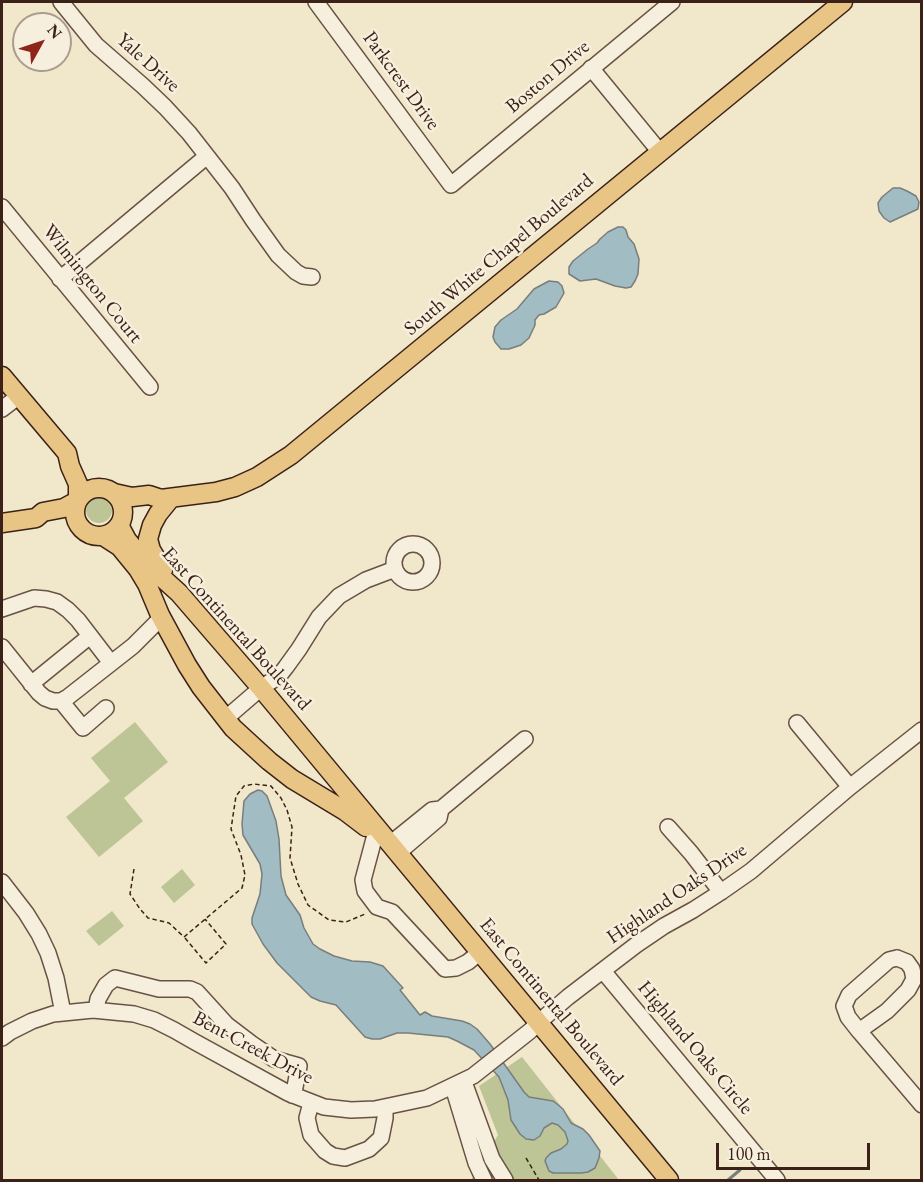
<!DOCTYPE html>
<html>
<head>
<meta charset="utf-8">
<style>
	body { margin:0 }
	#map { position:relative; width:923px; height:1182px; overflow:hidden; background:#f1e7ca; font-family:"EB Garamond",serif }
	canvas { display:block }
	.frame { position:absolute; inset:0; border:3px solid #3b2117; pointer-events:none }
	.north { position:absolute; left:12px; top:12px; width:60px; height:60px; box-sizing:border-box; background:#f6efdd; border:2px solid #ab9d8e; border-radius:50%; rotate:50deg; font-size:16px; font-weight:700; line-height:24px; text-align:center; color:#3b2117 }
	.north::after { content:''; display:block; margin:auto; width:21px; height:27px; background:#8f2418; clip-path:polygon(50% 0,100% 100%,50% 72%,0 100%) }
	.scale { position:absolute; left:716px; top:1143px; width:154px; height:27px; box-sizing:border-box; border:3px solid #3b2117; border-top:0; padding-left:8px; font-size:18px; line-height:21px; white-space:nowrap; color:#3b2117; -webkit-text-stroke:4px #f6efdd; paint-order:stroke }
</style>
</head>
<body>
<div id="map">
<canvas width="923" height="1182"></canvas>
<div class="frame"></div>
<div class="north">N</div>
<div class="scale">100 m</div>
</div>
<script>
const context = document.querySelector('canvas').getContext('2d');
context.lineJoin = 'round';
function paint(path, color) { context.fillStyle = color; context.fill(path, 'evenodd'); }
const toPath = rows => new Path2D(rows.map(r => 'M' + r).join(''));
function stroke(path, color, width, dash) { context.strokeStyle = color; context.lineWidth = width; context.lineCap = dash ? 'butt' : 'round'; context.setLineDash(dash || []); context.stroke(path); }
function write(font, color, halo, rows, align = 'center') {
  context.font = font + ' "EB Garamond",serif'; context.lineWidth = 5; context.setLineDash([]); context.textBaseline = 'middle'; context.strokeStyle = halo; context.fillStyle = color; for (const [text, x, y, turn = 0] of rows) {
    context.save(); context.translate(x, y); context.rotate((+turn || 0) * Math.PI / 180); context.textAlign = isNaN(turn) ? turn : align; if (halo) context.strokeText(text, 0, 0); context.fillText(text, 0, 0); context.restore();
  }
}
paint(toPath([
	'86 510a13 13 0 1 1 26 0a13 13 0 1 1-26 0Z',
	[135,722,168,762,124,798,143,821,99,857,66,817,110,781,91,758],
	[182,869,195,885,174,903,161,887],
	[112,911,124,926,99,946,86,931],
	[522,1057,619,1180,471,1180,498,1135,479,1086]
]), '#bdc495');
const water = toPath([
	[893,188,900,188,907,191,916,196,919,202,918,209,890,222,884,218,879,211,878,203,882,197,893,188],
	[618,227,623,227,626,230,628,237,634,244,639,259,638,274,635,281,631,287,626,288,615,286,596,279,580,281,569,274,569,267,573,261,588,249,597,243,600,239,608,232,618,227],
	[549,281,558,282,562,286,564,293,556,307,544,314,539,315,535,320,535,325,529,338,521,345,509,349,501,349,495,342,493,337,495,327,501,320,517,309,534,289,549,281],
	[258,790,262,791,267,796,276,821,279,839,281,876,286,895,300,915,304,928,313,944,320,949,334,956,352,961,370,962,383,966,403,988,400,990,420,1015,425,1012,432,1016,462,1021,470,1024,477,1029,490,1044,524,1092,529,1097,553,1101,557,1104,563,1109,571,1123,583,1129,589,1135,600,1151,599,1158,595,1168,588,1172,581,1173,553,1173,549,1171,545,1161,546,1158,551,1153,561,1149,567,1144,568,1141,565,1132,558,1125,552,1123,544,1128,540,1136,534,1140,526,1139,520,1134,511,1120,508,1100,499,1077,474,1050,457,1041,448,1037,408,1033,397,1033,380,1039,372,1039,365,1037,336,1005,320,1001,311,997,277,963,263,944,252,924,252,918,260,894,262,874,260,864,243,835,242,824,244,801,250,794,258,790]
]);
paint(water, '#a1bcc2');
stroke(water, '#787e7e', 1.5);
stroke(toPath([
	[728,1180,740,1170]
]), '#787e7e', 3);
const minor = toPath([
	[61,2,96,45,143,86,165,107,189,133,232,188,253,220,278,255,296,272,303,276,312,277],
	[316,2,451,185,672,2],
	[591,68,660,152],
	[2,207,150,387],
	[60,279,207,156],
	[2,409,19,396],
	'394 563a19 19 0 1 1 38 0a19 19 0 1 1-38 0Z',
	[2,609,34,598,46,599,57,602,68,610,78,620,111,663],
	[2,647,39,693,45,698,53,701,61,701,68,697,133,646,158,621,160,615],
	[31,684,90,636],
	[61,701,83,728,106,708],
	[225,719,261,688,279,676,286,667,299,649,319,617,339,596,366,580,395,569],
	[797,723,850,787],
	[668,827,691,853,721,892],
	[375,835,363,880,365,891,377,907,392,912,445,969,456,968,468,962,480,952],
	[390,844,432,810,441,809],
	[398,853,439,818,441,809,525,739],
	[2,882,26,913,39,934,48,953,56,978,63,1013],
	[897,958,907,962,912,969,914,979,908,990,887,1011,859,1031,848,1017,844,1006,849,995,889,960,897,958],
	[603,971,777,1180],
	[96,1010,98,999,106,985,115,978,159,989,190,989,197,992,227,1025,252,1044,274,1059,299,1066,295,1087,292,1095],
	[859,1031,922,1105],
	[2,1038,10,1032,32,1021,53,1014,93,1010,134,1014,154,1020,174,1030,195,1042,288,1093,324,1107,351,1110,375,1109,427,1098,473,1076,530,1031,539,1022,568,997,636,945,664,926,693,910,721,892,751,871,850,787,922,730],
	[464,1082,492,1159,505,1180],
	[453,1087,476,1163,484,1180],
	[311,1103,307,1118,311,1135,325,1151,333,1156,345,1158,369,1149,381,1138,385,1118,385,1107]
]);
const major = toPath([
	[2,376,67,453,70,466,78,484,78,498],
	'75 512a24 24 0 1 1 48 0a24 24 0 1 1-48 0Z',
	[114,493,132,497,149,495,161,499,216,492,235,487,257,477,291,455,843,2],
	[2,523,36,518,43,512,64,508,77,501],
	[119,525,127,540,148,565,179,593,261,688,669,1180],
	[103,536,120,547,138,569,147,584,160,615,187,665,201,687,233,728,269,761,292,779,345,811,366,827],
	[163,570,151,550,148,539,152,525,158,514,171,498]
]);
stroke(minor, '#685244', 18);
stroke(major, '#3b2117', 21);
stroke(toPath([
	[134,869,130,894,140,909,148,918,169,923,184,937,242,888,245,875,241,855,231,829,236,796,244,786,254,784,271,786,281,798,287,810,292,827,290,858,298,884,308,905,329,920,346,922,365,914],
	[185,938,206,963,226,944,205,919],
	[526,1158,539,1180]
]), '#3b2117', 1.5, [4.5, 3]);
stroke(minor, '#f6efdd', 15);
stroke(major, '#e8c485', 18);
write('20px', '#3b2117', '#f6efdd', [
	["Yale Drive",148,63,42],
	["Boston Drive",548,77,-40],
	["Parkcrest Drive",401,81,54],
	["South White Chapel Boulevard",499,255,-40],
	["Wilmington Court",92,284,51],
	["East Continental Boulevard",236,629,48],
	["Highland Oaks Drive",677,894,-34],
	["East Continental Boulevard",551,1002,50],
	["Bent Creek Drive",253,1048,28],
	["Highland Oaks Circle",695,1048,50]
]);
</script>
</body>
</html>
